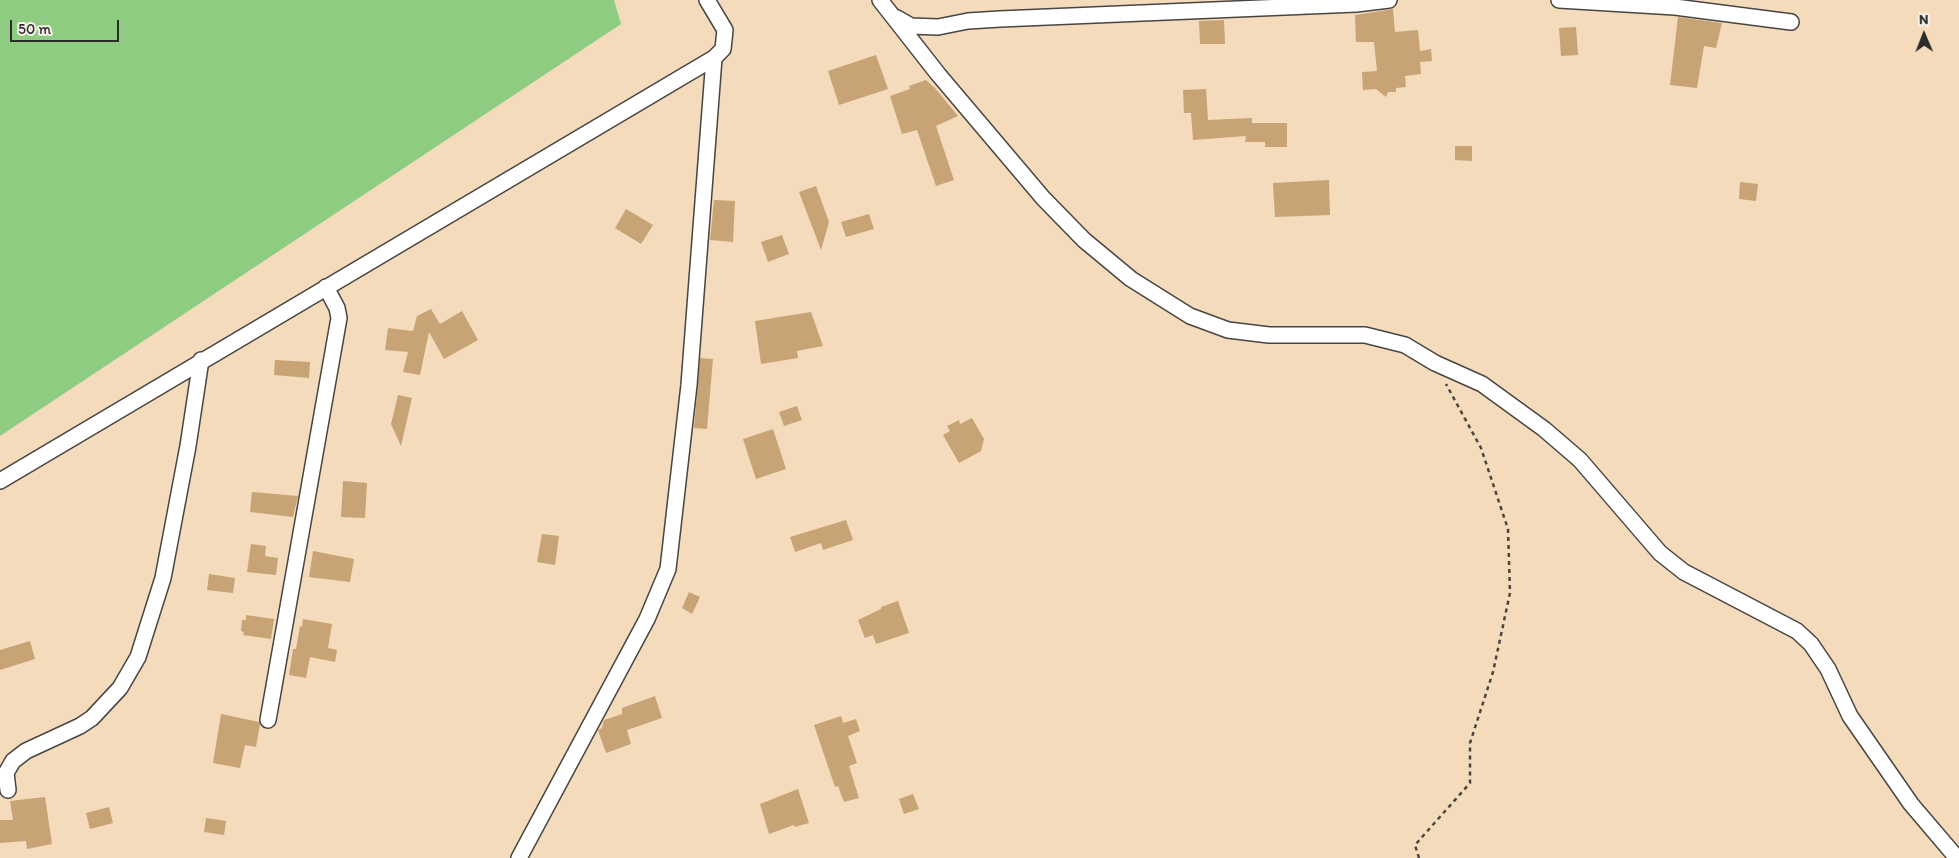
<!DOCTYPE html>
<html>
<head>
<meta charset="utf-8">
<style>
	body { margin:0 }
	#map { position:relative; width:1959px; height:858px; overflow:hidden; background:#f3dbbb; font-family:Itim,sans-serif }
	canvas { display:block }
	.north { position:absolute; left:1899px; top:10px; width:50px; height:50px; -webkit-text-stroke:4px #f7f3e8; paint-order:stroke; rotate:359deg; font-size:14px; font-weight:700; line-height:20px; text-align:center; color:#2b2b2b }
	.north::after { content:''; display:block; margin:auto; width:18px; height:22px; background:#2b2b2b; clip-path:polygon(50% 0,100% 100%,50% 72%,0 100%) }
	.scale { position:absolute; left:10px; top:20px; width:109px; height:22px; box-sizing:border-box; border:2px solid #2b2b2b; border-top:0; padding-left:6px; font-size:15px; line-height:18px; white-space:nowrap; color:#2b2b2b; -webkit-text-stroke:4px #f7f3e8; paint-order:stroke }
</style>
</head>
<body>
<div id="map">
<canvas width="1959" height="858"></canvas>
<div class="north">N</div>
<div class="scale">50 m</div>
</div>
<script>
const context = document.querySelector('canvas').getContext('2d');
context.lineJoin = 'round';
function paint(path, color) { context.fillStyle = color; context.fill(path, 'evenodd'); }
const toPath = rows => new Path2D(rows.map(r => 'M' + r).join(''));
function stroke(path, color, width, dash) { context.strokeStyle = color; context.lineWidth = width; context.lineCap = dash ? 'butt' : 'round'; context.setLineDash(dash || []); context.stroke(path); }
paint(toPath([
	[0,0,614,0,621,24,0,436]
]), '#8ecc82');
paint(toPath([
	[1393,9,1395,32,1418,30,1420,51,1431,49,1432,61,1420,62,1421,74,1405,76,1406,87,1396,88,1396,92,1388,92,1386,97,1376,89,1363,90,1362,72,1377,71,1374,42,1356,42,1355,15],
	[1678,17,1722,23,1716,48,1704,46,1697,88,1670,85],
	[1224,20,1225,44,1200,44,1199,21],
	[1576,27,1578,55,1561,56,1559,28],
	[876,55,888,89,839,105,828,71],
	[926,80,935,88,958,116,936,126,954,180,936,186,917,130,902,134,890,96,910,89,909,86],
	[1206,89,1208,120,1252,118,1252,123,1287,123,1287,147,1265,147,1265,142,1245,142,1246,136,1193,140,1191,113,1184,113,1183,90],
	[1455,146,1472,146,1472,161,1455,160],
	[1329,180,1330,215,1275,217,1273,183],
	[1740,182,1758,184,1756,201,1739,199],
	[816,186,829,222,821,250,799,192],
	[714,200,735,201,733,242,710,240],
	[626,209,653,225,641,244,615,228],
	[869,214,874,229,846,237,841,222],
	[782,235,789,254,768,262,761,242],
	[431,309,440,324,462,311,478,340,444,359,429,332,420,375,403,372,408,352,385,350,388,328,413,331,417,316],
	[811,312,823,346,797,351,798,358,761,364,755,321],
	[700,358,713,359,707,429,694,428],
	[275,360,310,362,309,378,274,375],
	[398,395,412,398,401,446,391,424],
	[797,406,802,420,784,426,779,412],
	[972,418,984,439,981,451,959,463,943,435,950,431,947,426,959,420,960,424],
	[773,429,786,469,756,479,743,439],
	[343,481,367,483,365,518,341,517],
	[252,492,298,496,293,517,250,512],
	[846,520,853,540,823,550,821,543,795,552,790,537],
	[542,534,559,536,555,565,537,562],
	[251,544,266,546,265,556,278,558,276,575,247,572],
	[313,551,354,559,350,582,309,577],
	[209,574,235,578,233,593,207,590],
	[689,592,700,597,692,614,682,608],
	[898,601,909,633,876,644,873,635,865,638,858,620,881,609,881,607],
	[246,615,274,619,271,639,243,635,244,632,241,631,242,620,246,620],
	[303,619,332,624,328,648,337,650,335,662,310,657,306,678,289,675,293,649,296,649,300,626,302,627],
	[30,641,35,659,0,670,0,650],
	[655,696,662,718,627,730,631,744,606,753,598,730,602,728,604,720,622,714,622,708],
	[221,714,259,722,260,724,256,747,245,745,240,768,213,763],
	[841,716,843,723,856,719,860,731,848,736,857,763,849,766,859,798,844,802,838,786,835,787,814,725],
	[798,789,809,823,795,827,794,825,769,834,760,804],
	[913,794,919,809,904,814,899,799],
	[45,797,52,844,27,849,26,841,0,843,0,820,13,820,10,801],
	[109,807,113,823,90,829,86,813],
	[206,818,226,821,224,835,204,832]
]), '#c8a376');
const minor = toPath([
	[880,0,938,74,1043,198,1084,240,1131,279,1190,316,1228,330,1269,335,1365,335,1405,345,1435,363,1482,384,1544,429,1580,460,1660,553,1684,572,1797,631,1811,644,1828,669,1850,716,1911,804,1957,858],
	[1559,0,1675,7,1791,22],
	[897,18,911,26,938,27,968,21,1000,19,1356,4,1389,0],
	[0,481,714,58,723,49,725,30,707,0],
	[268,720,339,318,337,308,326,287],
	[8,790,6,773,13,761,26,751,80,726,92,718,120,688,138,657,163,578,188,446,201,360],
	[519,858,647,619,668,569,689,385,714,58]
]);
stroke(minor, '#494541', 18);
stroke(toPath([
	[1419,858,1415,845,1470,783,1470,743,1493,672,1510,593,1508,529,1481,448,1446,384]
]), '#494541', 2.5, [4, 4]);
stroke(minor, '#fff', 15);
</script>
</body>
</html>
